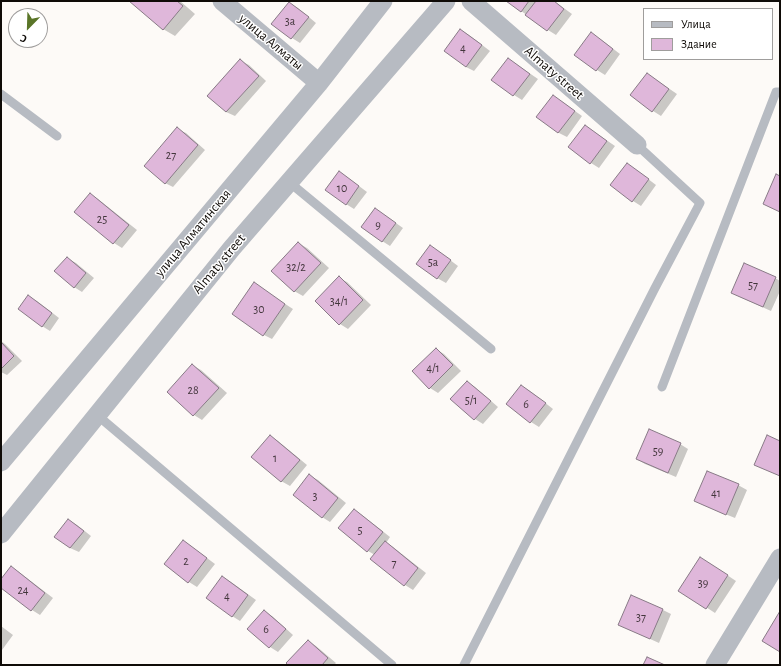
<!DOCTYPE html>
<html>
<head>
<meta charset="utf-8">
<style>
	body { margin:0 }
	#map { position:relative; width:781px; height:666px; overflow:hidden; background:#fdfaf7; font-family:"Alegreya Sans",sans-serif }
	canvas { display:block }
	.frame { position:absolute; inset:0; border:2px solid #0f0b07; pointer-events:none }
	.legend { position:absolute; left:643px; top:8px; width:130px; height:52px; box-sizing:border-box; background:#fff; border:1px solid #9f9d9c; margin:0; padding:5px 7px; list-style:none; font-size:12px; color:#0f0b07 }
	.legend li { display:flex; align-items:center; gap:8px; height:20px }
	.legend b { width:20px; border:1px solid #9f9d9c }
	.north { position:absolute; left:8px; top:8px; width:40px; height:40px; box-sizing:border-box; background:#fff; border:1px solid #9f9d9c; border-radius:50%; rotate:203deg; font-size:11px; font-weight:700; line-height:16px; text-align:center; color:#0f0b07 }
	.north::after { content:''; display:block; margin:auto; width:14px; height:18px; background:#5a7528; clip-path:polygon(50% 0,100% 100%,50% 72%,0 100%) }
</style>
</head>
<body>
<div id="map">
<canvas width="781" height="666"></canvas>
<div class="frame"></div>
<ul class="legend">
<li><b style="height:5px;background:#b7bbc2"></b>Улица</li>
<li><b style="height:11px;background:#dfb7da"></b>Здание</li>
</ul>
<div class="north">С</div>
</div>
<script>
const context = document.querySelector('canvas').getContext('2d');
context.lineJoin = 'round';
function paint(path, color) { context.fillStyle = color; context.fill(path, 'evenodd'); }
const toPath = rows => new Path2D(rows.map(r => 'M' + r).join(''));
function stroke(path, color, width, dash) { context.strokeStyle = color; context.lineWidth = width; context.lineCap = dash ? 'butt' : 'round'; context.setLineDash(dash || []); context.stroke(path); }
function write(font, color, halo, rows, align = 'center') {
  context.font = font + ' "Alegreya Sans",sans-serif'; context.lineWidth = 3; context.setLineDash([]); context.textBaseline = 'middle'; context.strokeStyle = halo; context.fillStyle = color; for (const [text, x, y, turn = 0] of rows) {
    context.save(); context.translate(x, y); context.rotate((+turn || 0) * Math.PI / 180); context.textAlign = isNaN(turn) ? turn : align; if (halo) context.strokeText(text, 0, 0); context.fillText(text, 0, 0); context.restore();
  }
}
paint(toPath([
	[131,1,180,1,195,14,175,36,163,29],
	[507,1,554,1,572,14,556,35,548,30],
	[289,3,298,8,316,23,300,43,292,38,273,24],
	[461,30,469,35,490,51,474,71,466,67],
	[599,38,620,54,605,75,597,70,576,55],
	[508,59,516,64,538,79,522,100,514,95,493,80],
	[241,61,249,65,266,81,235,116,226,112],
	[647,74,655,79,677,94,661,116,653,111,632,95],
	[553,96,561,101,582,116,567,137,559,133,538,117],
	[585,126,593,131,615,146,599,168,591,163],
	[177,129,186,133,205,150,173,187,165,183],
	[635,169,656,185,641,206,633,201],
	[339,172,347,177,367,192,354,209,346,204],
	[90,194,98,199,137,230,122,248,114,243,75,212],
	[375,209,383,214,403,228,390,246,382,241],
	[298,243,307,248,329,268,303,296,294,291],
	[438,251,458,266,446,283,437,278],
	[67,258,76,263,94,278,82,292,74,287],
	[339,278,347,282,371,305,348,329,340,324],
	[775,278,780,281,780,291,771,311,740,297,732,293],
	[262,289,293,309,272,339,264,335],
	[29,297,37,301,59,318,50,331,42,326],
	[1,341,5,344,22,361,7,375,1,372],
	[436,349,444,354,461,371,438,393,430,388],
	[192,365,201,370,227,393,202,420,194,415,168,392],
	[467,382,475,387,498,407,483,424,475,419,452,399],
	[522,386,530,391,553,409,539,427,531,422,507,404],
	[270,436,278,441,307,465,290,486,281,481],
	[680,444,688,449,676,477,645,464,637,459],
	[707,472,738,485,747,490,735,518,703,505,695,500],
	[310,476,318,480,346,503,330,522,322,517],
	[354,510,362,515,390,537,386,543,393,547,426,573,413,590,405,585,375,555,368,551],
	[69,520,77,525,91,536,79,552,70,548],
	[183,541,191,546,215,564,197,587,189,582,165,564],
	[709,563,736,581,715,613,680,590],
	[11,567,19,572,53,598,40,615,32,610,1,586,1,580],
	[223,577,231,582,256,600,240,621,232,616],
	[663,610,671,614,659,643,628,629,620,625],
	[264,611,272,616,293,635,278,652,270,647,249,628],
	[1,626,13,635,2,650,1,649],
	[308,641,316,646,336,663,334,665,290,665]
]), '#0003');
const building = toPath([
	[129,1,177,1,183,6,163,30,129,1],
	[506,1,529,1,521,12,506,1],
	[536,1,554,1,564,9,547,31,525,15,536,1],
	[289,2,309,17,291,39,271,24,289,2],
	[460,29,482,45,466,67,444,51,460,29],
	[591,32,613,49,596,71,574,55,591,32],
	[508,58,530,74,513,96,491,80,508,58],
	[240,59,259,76,226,112,207,96,240,59],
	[647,73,669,89,652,112,630,95,647,73],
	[553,95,575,111,558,133,536,117,553,95],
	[585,125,607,141,590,164,568,147,585,125],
	[177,127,198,145,165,184,144,166,177,127],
	[627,163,649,179,632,202,610,185,627,163],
	[339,171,359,186,346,205,325,190,339,171],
	[776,174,780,176,780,212,763,204,776,174],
	[90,193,129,225,113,244,74,212,90,193],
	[375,208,396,223,382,242,361,227,375,208],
	[298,242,321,263,294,292,271,271,298,242],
	[430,245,451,260,437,279,416,264,430,245],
	[67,257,86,273,74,288,54,271,67,257],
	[744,263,776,277,763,307,731,293,744,263],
	[339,276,363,300,339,325,315,301,339,276],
	[254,282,285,304,263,336,232,314,254,282],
	[28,295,52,313,42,327,18,309,28,295],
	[1,342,14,356,1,369,1,342],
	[436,348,453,365,429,389,412,371,436,348],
	[192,364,219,388,193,416,167,392,192,364],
	[467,381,491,401,474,420,450,399,467,381],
	[521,385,546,403,530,423,506,404,521,385],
	[649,429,681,443,668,473,636,459,649,429],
	[270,435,300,460,281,482,251,457,270,435],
	[767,435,780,441,780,476,754,465,767,435],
	[707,471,739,484,726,515,694,501,707,471],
	[309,474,338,498,322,518,293,495,309,474],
	[354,509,383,532,367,552,338,528,354,509],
	[68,519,84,531,70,548,54,537,68,519],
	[183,540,207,558,188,583,164,564,183,540],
	[385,541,418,568,404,586,370,559,385,541],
	[700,557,728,575,706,609,678,591,700,557],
	[11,566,45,593,31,611,1,588,1,579,11,566],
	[222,576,248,595,232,617,206,598,222,576],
	[631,595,663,609,650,639,618,625,631,595],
	[264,610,286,629,269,648,247,629,264,610],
	[780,611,780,652,762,641,780,611],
	[308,640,328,658,322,665,288,665,286,663,308,640],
	[647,657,665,665,643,665,647,657]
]);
paint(building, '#dfb7da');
stroke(building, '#887a86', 1);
stroke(toPath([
	[1,94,57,136],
	[289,182,491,349],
	[662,387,776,92,780,92],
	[97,415,392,665],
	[464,665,655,288,700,203,637,145]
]), '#b7bbc2', 9);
stroke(toPath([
	[222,1,319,83],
	[471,1,637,145],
	[1,462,319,83,383,1],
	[1,534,232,248,446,1],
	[715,665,780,558]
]), '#b7bbc2', 19);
write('12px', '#43363c', null, [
	["3а",290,21],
	["4",463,48],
	["27",171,155],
	["10",342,188],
	["25",102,219],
	["9",378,225],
	["5а",433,262],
	["32/2",296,267],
	["57",753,285],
	["34/1",339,301],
	["30",259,309],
	["4/1",433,368],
	["28",193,390],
	["5/1",471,400],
	["6",526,404],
	["59",658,451],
	["1",275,458],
	["41",716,493],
	["3",315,496],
	["5",360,530],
	["2",186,561],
	["7",394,563],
	["39",703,583],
	["24",23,590],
	["4",227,596],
	["37",641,617],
	["6",266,629]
]);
write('14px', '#0f0b07', '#fff', [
	["улица Алматы",271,42,40],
	["Almaty street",554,73,41],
	["улица Алматинская",193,233,-50],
	["Almaty street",219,264,-50]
]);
</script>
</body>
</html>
